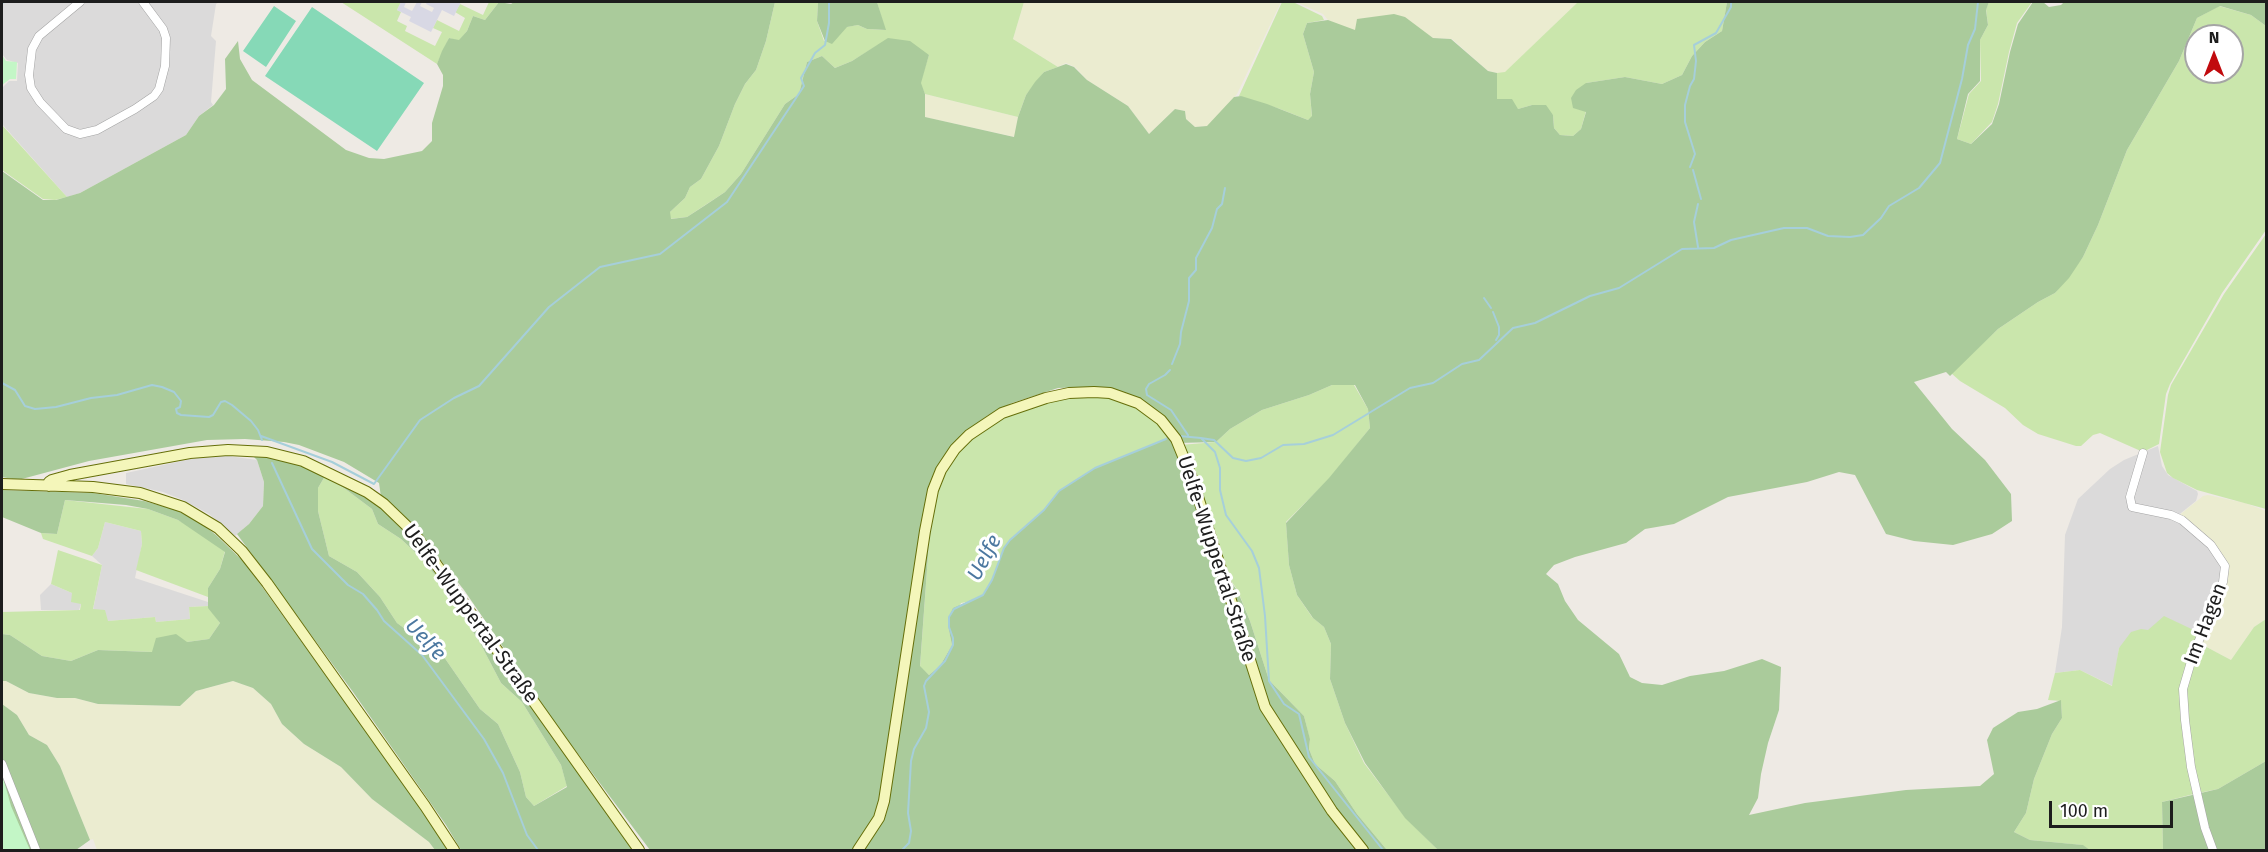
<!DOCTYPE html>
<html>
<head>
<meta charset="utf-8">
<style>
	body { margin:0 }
	#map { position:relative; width:2268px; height:852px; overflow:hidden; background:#eeeae4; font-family:"Fira Sans",sans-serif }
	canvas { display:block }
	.frame { position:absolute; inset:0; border:3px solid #1d1d1d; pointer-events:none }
	.north { position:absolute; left:2184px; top:24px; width:60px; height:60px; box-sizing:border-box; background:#fff; border:2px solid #a5a5a5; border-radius:50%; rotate:0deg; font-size:16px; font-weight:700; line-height:24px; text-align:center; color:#1d1d1d }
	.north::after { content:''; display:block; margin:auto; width:21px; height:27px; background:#c10a0e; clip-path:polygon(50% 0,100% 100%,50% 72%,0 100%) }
	.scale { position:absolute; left:2049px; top:801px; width:124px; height:27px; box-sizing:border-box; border:3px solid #1d1d1d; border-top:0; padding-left:8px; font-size:18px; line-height:21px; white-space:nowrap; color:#1d1d1d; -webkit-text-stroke:4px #fff; paint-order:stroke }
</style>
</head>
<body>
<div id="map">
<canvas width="2268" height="852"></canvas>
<div class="frame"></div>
<div class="north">N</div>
<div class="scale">100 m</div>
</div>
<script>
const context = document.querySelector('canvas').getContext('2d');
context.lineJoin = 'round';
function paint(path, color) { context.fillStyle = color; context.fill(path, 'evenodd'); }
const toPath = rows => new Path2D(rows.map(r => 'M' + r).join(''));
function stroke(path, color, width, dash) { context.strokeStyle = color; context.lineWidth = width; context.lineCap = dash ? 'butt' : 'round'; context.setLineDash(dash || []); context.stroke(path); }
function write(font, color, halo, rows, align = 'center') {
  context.font = font + ' "Fira Sans",sans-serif'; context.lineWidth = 6; context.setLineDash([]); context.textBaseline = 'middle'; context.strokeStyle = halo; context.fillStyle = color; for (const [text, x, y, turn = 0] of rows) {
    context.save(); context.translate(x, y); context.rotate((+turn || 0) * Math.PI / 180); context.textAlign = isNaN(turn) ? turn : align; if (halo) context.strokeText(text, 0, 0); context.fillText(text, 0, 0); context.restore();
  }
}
paint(toPath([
	[2,2,219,2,216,4,211,36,216,41,211,102,213,105,199,116,186,135,80,193,67,197,2,124,2,88,9,81,17,81,18,63,7,60,2,54],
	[2158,446,2162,466,2168,475,2197,491,2198,494,2196,501,2176,517,2191,528,2221,562,2222,576,2200,633,2148,631,2119,648,2113,686,2080,670,2055,673,2062,627,2065,535,2078,499,2110,469,2124,460],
	[205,456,228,456,257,460,264,482,263,506,249,524,235,536,209,514,183,500,163,492,126,484,126,473],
	[105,522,141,531,142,544,135,578,208,602,208,606,189,607,190,619,156,622,155,617,108,621,93,610,102,565,92,556,98,548],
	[51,584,72,593,81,604,79,610,41,610,40,595]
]), '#dbdada');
paint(toPath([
	[1024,2,1281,2,1237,94,1220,114,1208,126,1195,127,1186,119,1185,111,1175,109,1149,134,1128,106,1087,80,1075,67,1066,63,1058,67,1013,39],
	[1296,2,1578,2,1505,73,1497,73,1488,71,1452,39,1433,38,1425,33,1355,31,1345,28,1328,20,1323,14],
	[925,94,1018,117,1015,137,924,117],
	[2208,495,2245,503,2266,511,2266,619,2254,627,2231,660,2199,643,2225,583,2225,560,2216,548,2177,517,2203,496],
	[2,681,6,681,29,693,57,698,75,698,98,704,180,706,196,691,233,681,253,688,271,704,282,724,304,744,341,767,372,799,429,842,435,850,97,850,93,839,90,840,60,766,47,745,29,735,17,715,2,704]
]), '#ebecd0');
paint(toPath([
	[341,2,401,2,397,10,401,12,397,21,407,26,405,31,435,46,442,32,433,28,437,20,459,31,465,18,455,12,460,4,483,15,489,2,499,2,485,20,473,16,467,31,459,41,449,38,437,64],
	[775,2,818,2,817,21,824,41,846,27,858,25,867,29,885,30,877,2,1024,2,1013,39,1058,67,1044,72,1026,95,1018,117,925,94,920,83,929,55,878,45,852,61,835,68,822,56,807,62,799,94,785,104,741,174,725,192,687,217,670,219,670,212,685,198,690,187,701,179,719,146,735,104,745,84,756,70,766,41],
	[1282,2,1293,2,1322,16,1324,20,1307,23,1303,34,1314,72,1310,94,1312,117,1308,120,1280,109,1239,96],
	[1578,2,1727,2,1722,31,1705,42,1692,56,1682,75,1662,84,1625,77,1586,83,1586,111,1581,129,1573,136,1560,135,1554,128,1553,115,1532,105,1518,109,1497,99,1497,73,1505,72],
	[1989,2,2032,2,2017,23,2009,52,1998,104,1992,122,1971,144,1957,139,1969,94,1981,81,1980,40,1988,25,1986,9],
	[2219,6,2251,15,2266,26,2266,230,2222,293,2170,384,2166,394,2159,444,2143,452,2100,433,2093,435,2081,446,2076,446,2038,434,2023,425,2005,408,1960,381,1951,373,1998,329,2038,302,2055,293,2083,257,2098,225,2127,150,2179,61,2197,18],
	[2196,36,2232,36,2232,72,2196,72],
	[2,125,67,197,55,200,43,199,2,170],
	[2266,234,2266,509,2197,490,2173,478,2167,473,2160,452,2168,395,2171,385,2224,294],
	[1332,385,1354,385,1368,409,1370,428,1330,478,1286,522,1289,565,1297,595,1312,617,1324,627,1331,644,1330,679,1345,723,1364,763,1405,817,1438,850,1387,850,1357,814,1335,781,1315,764,1309,749,1310,740,1304,716,1269,680,1250,621,1238,591,1224,570,1180,445,1216,442,1230,429,1262,410,1309,395],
	[1109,393,1137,404,1168,431,1166,439,1095,468,1078,478,1060,491,1044,510,1010,540,992,580,983,595,972,601,961,603,948,626,952,645,940,666,929,675,920,667,929,542,938,487,947,465,980,428,1042,400],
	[325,476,332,479,372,509,378,524,401,539,418,555,438,578,479,641,501,683,522,702,561,765,567,786,534,806,526,797,520,772,498,724,480,709,444,657,397,623,380,597,357,572,329,556,318,511,318,488],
	[65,500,148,509,178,520,193,528,225,551,220,569,208,588,208,597,136,570,142,544,141,531,105,522,98,548,92,556,43,539,41,533,57,534],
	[58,550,102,565,93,609,105,610,108,621,155,617,156,622,190,619,189,607,208,606,220,623,209,639,187,642,153,652,98,650,71,661,42,656,10,635,2,634,2,612,80,610,81,604,71,602,72,593,51,584],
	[2164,616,2200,633,2181,706,2183,739,2194,794,2162,802,2163,850,2090,850,2082,845,2030,840,2014,832,2026,813,2034,779,2052,734,2062,718,2061,701,2048,700,2055,673,2080,670,2112,686,2119,648,2131,632,2141,629,2148,630],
	[2266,619,2266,761,2218,789,2199,793,2193,767,2185,690,2199,643,2231,660,2254,627]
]), '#cae6ac');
paint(toPath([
	[499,2,511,4,514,2,775,2,766,41,756,70,745,84,735,104,719,146,701,179,690,187,685,198,670,212,671,219,687,217,704,206,725,192,741,174,785,104,799,94,807,62,822,56,835,68,852,61,888,38,910,41,929,55,921,83,925,94,925,117,1014,137,1018,117,1026,95,1035,82,1044,72,1066,64,1074,67,1087,80,1128,106,1149,134,1175,109,1185,111,1186,119,1195,127,1207,126,1234,97,1241,96,1267,104,1308,120,1312,116,1310,94,1314,72,1303,34,1307,23,1328,20,1355,30,1357,19,1394,14,1405,17,1433,38,1451,39,1488,71,1497,73,1497,99,1512,99,1518,109,1532,105,1546,105,1553,115,1554,128,1560,135,1573,136,1581,129,1586,112,1573,108,1571,98,1576,90,1586,83,1625,77,1662,84,1682,75,1692,56,1705,42,1722,31,1727,2,1989,2,1986,10,1988,25,1980,40,1980,81,1968,94,1957,139,1971,144,1992,124,1999,104,2010,52,2018,24,2033,2,2043,2,2049,7,2061,5,2064,2,2266,2,2266,26,2251,15,2220,6,2197,18,2179,61,2127,150,2098,225,2083,257,2069,278,2055,293,2038,302,1998,329,1950,376,1946,372,1914,382,1952,429,1985,460,2011,494,2012,521,1992,534,1953,545,1914,541,1886,534,1855,475,1839,472,1807,482,1728,497,1674,524,1645,529,1626,543,1575,557,1554,565,1546,574,1558,584,1565,601,1578,620,1619,654,1630,677,1642,683,1662,685,1690,676,1724,671,1762,659,1781,667,1779,710,1768,743,1761,774,1758,798,1749,815,1805,803,1906,790,1980,786,1994,774,1987,740,1993,728,2018,712,2037,709,2061,700,2062,718,2052,734,2034,779,2026,813,2014,832,2030,840,2083,845,2090,850,1438,850,1405,818,1365,763,1345,723,1330,679,1331,644,1324,627,1313,618,1297,595,1289,565,1286,523,1329,478,1370,428,1368,409,1355,385,1332,385,1309,395,1262,410,1230,429,1216,442,1178,443,1192,478,1265,707,1332,811,1363,850,858,850,869,836,879,819,884,801,925,531,933,490,945,463,955,449,976,429,1012,409,1046,398,1080,392,1110,393,1138,403,1156,414,1139,400,1109,390,1083,387,1058,388,1012,403,987,416,966,432,943,460,929,499,920,540,883,801,878,818,868,835,854,850,650,850,560,730,464,590,412,524,381,497,379,483,344,462,299,445,284,442,245,439,207,440,89,461,18,480,2,477,2,171,43,200,56,200,80,193,186,135,199,116,214,105,226,89,225,59,238,41,240,59,252,80,346,150,369,158,384,159,422,151,432,141,432,123,443,86,443,75,437,64,442,51,449,38,459,40,467,31,473,16,485,20],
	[1080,393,1109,393,1137,404,1155,415,1168,430,1166,439,1095,468,1078,478,1059,491,1044,510,1010,540,1004,548,992,580,983,595,953,608,949,617,948,626,952,645,940,666,929,675,920,666,929,542,938,487,947,465,968,439,1010,411,1042,400],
	[818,2,877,2,886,30,867,29,858,25,847,27,832,44,825,41,817,21],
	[247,450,303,461,394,513,639,850,461,850,446,825,353,692,237,534,249,524,263,506,264,482,257,460],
	[325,476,332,479,372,509,378,524,401,539,418,555,438,578,479,641,501,683,522,702,561,765,567,787,534,806,526,797,520,772,498,724,480,709,444,657,397,623,380,597,357,572,329,556,318,511,318,488],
	[2,490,93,493,144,501,176,510,201,523,216,535,245,563,439,833,449,850,435,850,429,842,372,799,341,767,304,744,282,724,271,704,253,688,233,681,196,691,180,706,98,704,75,698,57,698,29,693,6,681,2,681,2,634,10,635,42,656,71,661,98,650,152,652,156,638,176,634,187,642,209,639,220,623,208,608,208,588,220,569,225,552,178,520,148,509,126,505,65,500,57,534,41,533,2,517],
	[1232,583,1238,592,1250,621,1269,680,1304,716,1310,739,1309,749,1315,764,1335,781,1357,814,1387,850,1366,850,1333,810,1268,707,1228,584],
	[2,704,17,715,29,735,47,745,60,766,90,840,76,850,2,850],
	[2266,761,2266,850,2163,850,2162,802,2218,789]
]), '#aacb9b');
paint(toPath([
	[2,55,6,61,17,62,16,79,10,79,2,85],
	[2,774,11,806,30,850,2,850]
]), '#c3f6c6');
paint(toPath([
	[274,6,296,21,266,67,243,51],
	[312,7,424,83,377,151,265,76]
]), '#86d9b7');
paint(toPath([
	[401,2,406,2,404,7,412,11,417,2,422,2,420,6,432,12,434,8,426,4,427,2,461,2,454,16,442,10,431,32,409,21,411,17,397,10]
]), '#d8d8e4');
stroke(toPath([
	[2,3,4,2],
	[1690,167,1695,154,1685,122,1685,105,1690,86,1694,79,1696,61,1694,45,1716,33,1731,7,1731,2],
	[1693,170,1701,199],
	[1698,204,1694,222,1698,247],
	[1484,298,1491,308],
	[1493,312,1499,327,1499,335,1496,340],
	[1172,364,1180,344,1181,332,1189,301,1189,278,1196,270,1196,258,1212,228,1217,209,1222,204,1225,188],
	[1170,370,1165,375,1149,384,1146,389,1147,395,1171,410,1188,435],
	[2,383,15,390,25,406,35,409,56,407,91,398,117,395,152,385,162,387,174,392,181,401,180,407,176,409,177,413,181,415,209,417,213,415,221,402,225,401,232,405,251,421,258,430,262,440],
	[261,436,332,462,374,484,420,420,454,398,479,386,549,307,600,267,660,254,727,202,804,86,801,78,815,53,825,45,829,23,829,2],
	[1179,436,1201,438,1215,452,1220,468,1220,490,1226,515,1252,551,1259,568,1265,616,1269,681,1284,704,1299,714,1309,757,1383,850],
	[1201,438,1214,440,1233,458,1246,461,1261,458,1283,445,1304,444,1333,435,1410,388,1433,383,1462,364,1479,360,1513,328,1535,323,1590,296,1619,288,1682,249,1714,248,1731,240,1784,228,1807,228,1828,236,1850,237,1863,235,1881,218,1889,206,1919,188,1940,163,1962,79,1968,45,1975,29,1978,2],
	[272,463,312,549,348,585,363,594,377,610,384,621,422,655,484,739,503,773,527,835,538,850],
	[902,850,909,843,911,831,908,813,911,761,914,749,926,728,929,712,924,686,926,681,945,661,953,645,953,638,949,627,949,617,954,609,983,595,992,580,1004,548,1010,540,1044,510,1059,491,1095,468,1166,439]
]), '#a6cfda', 2);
const street = toPath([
	[80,2,39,36,32,49,29,75,31,88,40,102,66,129,80,134,97,130,135,109,154,96,159,89,165,66,166,38,163,29,143,2],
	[2143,453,2130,497,2132,507,2171,515,2182,520,2211,545,2225,566,2223,582,2193,655,2183,689,2185,720,2191,767,2205,828,2213,850],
	[2,764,36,850]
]);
const secondary = toPath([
	[2,484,93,487,140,493,183,507,218,528,242,551,267,583,425,806,454,850],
	[49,486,49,482,52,480,70,475,190,453,228,450,267,452,303,461,367,492,384,504,414,533,639,850],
	[858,850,879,818,884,801,925,531,933,490,941,470,955,449,969,435,1002,413,1046,398,1069,393,1094,392,1110,393,1138,403,1161,420,1176,439,1192,478,1265,707,1332,811,1363,850]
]);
stroke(street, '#a4a4a4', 9);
stroke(secondary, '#666f0a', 12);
stroke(street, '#fff', 8);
stroke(secondary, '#f4f6ba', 10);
write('20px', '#1d1d1d', '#fff', [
	["Uelfe-Wuppertal-Straße",1216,559,72],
	["Uelfe-Wuppertal-Straße",470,614,54],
	["Im Hagen",2206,624,-69]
]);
write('italic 21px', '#4c78a0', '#fff', [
	["Uelfe",985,558,-62],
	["Uelfe",425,640,47]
]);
</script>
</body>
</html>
